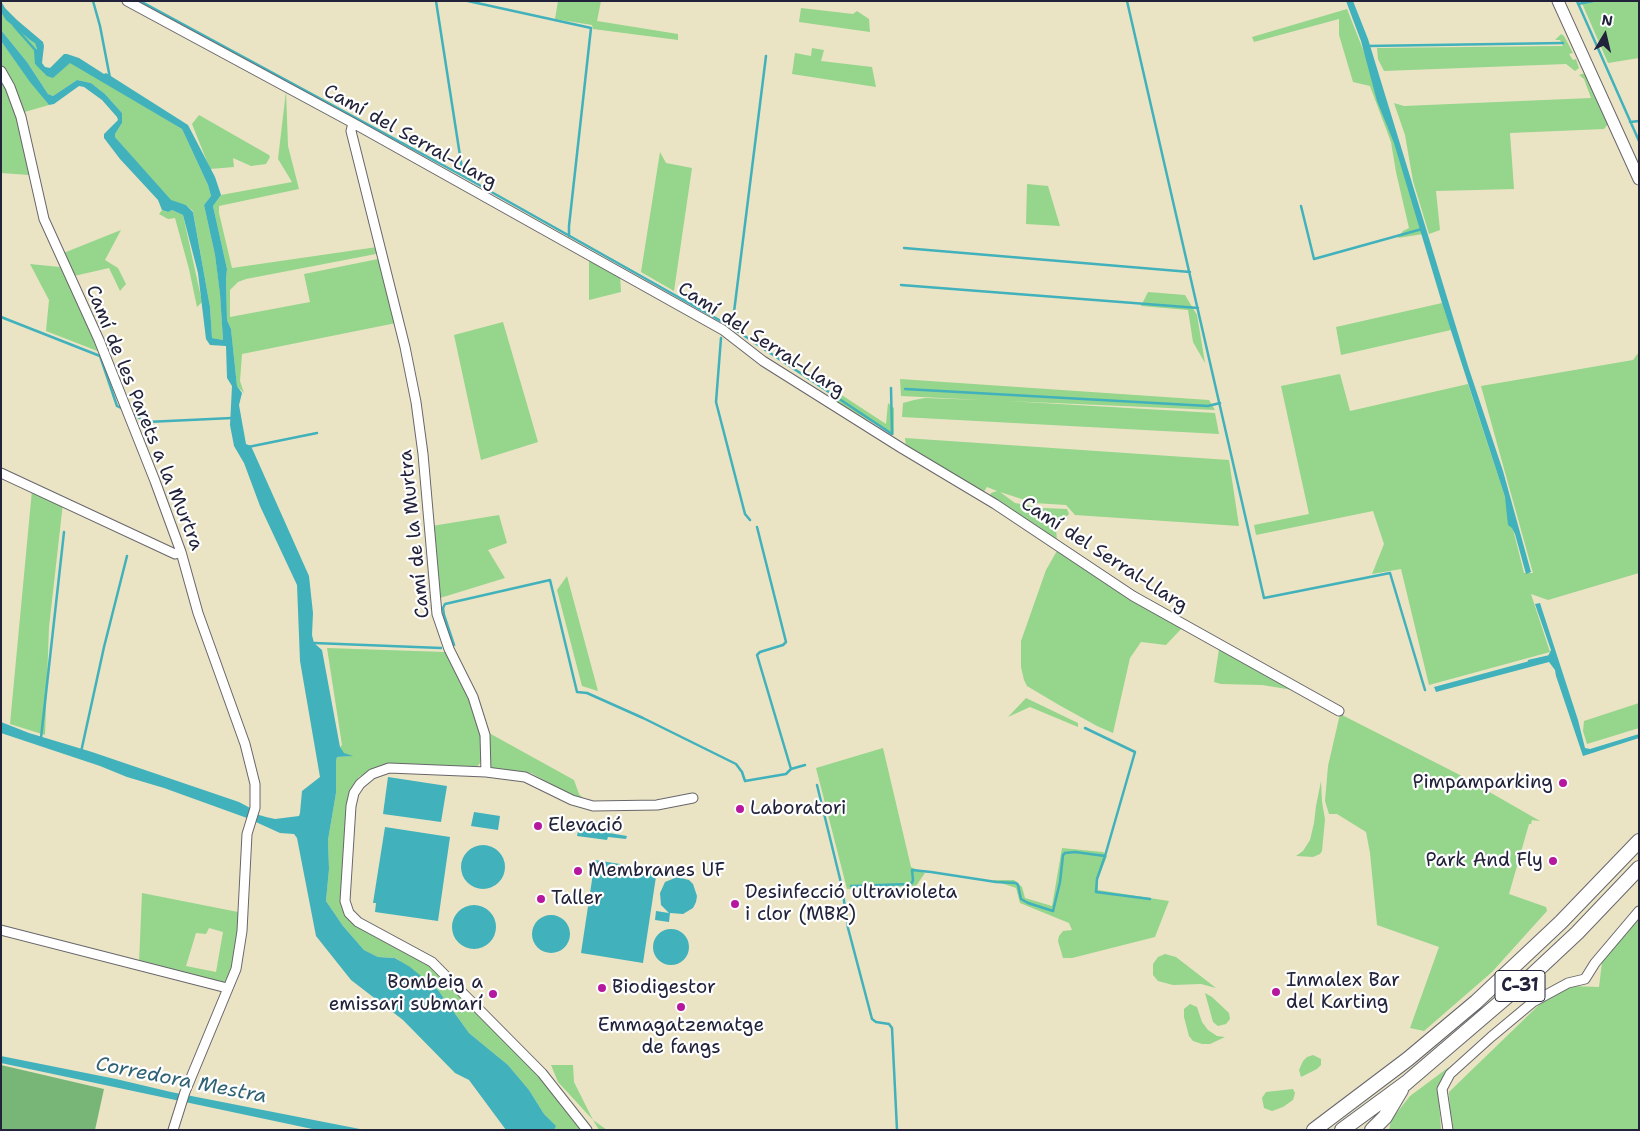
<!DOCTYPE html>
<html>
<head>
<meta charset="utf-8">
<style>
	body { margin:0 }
	#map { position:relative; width:1640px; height:1131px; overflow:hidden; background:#eae4c5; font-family:"Shantell Sans",sans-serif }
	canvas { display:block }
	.frame { position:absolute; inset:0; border:2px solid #22223b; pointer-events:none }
	.north { position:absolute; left:1580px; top:10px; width:50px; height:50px; -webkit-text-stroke:4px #fff; paint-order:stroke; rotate:9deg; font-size:14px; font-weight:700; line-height:20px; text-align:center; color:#22223b }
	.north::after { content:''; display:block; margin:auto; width:18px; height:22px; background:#22223b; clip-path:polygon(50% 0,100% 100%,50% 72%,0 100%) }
</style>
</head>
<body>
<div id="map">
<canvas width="1640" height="1131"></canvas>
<div class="frame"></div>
<div class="north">N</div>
</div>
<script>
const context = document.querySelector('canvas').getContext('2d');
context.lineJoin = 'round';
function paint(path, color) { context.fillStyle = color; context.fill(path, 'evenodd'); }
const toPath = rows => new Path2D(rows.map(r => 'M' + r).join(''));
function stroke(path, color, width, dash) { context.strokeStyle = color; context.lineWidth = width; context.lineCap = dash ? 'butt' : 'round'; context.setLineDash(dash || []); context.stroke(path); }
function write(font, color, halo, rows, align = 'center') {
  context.font = font + ' "Shantell Sans",sans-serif'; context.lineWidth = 4.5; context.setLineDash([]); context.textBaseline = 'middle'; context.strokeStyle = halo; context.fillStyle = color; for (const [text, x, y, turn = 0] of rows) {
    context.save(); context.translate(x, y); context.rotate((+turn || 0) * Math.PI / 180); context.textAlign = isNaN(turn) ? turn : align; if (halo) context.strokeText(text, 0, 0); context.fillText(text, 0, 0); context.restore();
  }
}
paint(toPath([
	[558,1,601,1,597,21,678,34,678,40,593,29,592,25,555,19],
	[1581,1,1639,1,1639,58,1608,63],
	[801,8,853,14,857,11,869,19,870,32,799,22],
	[1347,9,1379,90,1423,234,1398,238,1403,231,1409,228,1396,172,1391,142,1370,86,1353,82,1339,35,1339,19,1254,42,1252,37],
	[1,12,7,20,30,40,35,42,37,49,35,64,53,78,70,62,182,129,208,185,211,196,204,205,215,255,220,293,223,340,212,338,210,307,193,211,186,205,171,201,115,137,115,134,122,123,122,113,105,94,91,83,77,80,53,96,48,94,27,62,1,30],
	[1561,34,1564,36,1573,53,1569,54,1573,60,1576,59,1579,68,1575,71,1566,64,1384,71,1378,59,1377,48,1563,46,1560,40,1555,40],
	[1,41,30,81,49,105,21,113,1,67],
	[812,48,824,50,821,61,872,67,876,87,792,74,795,53,811,56],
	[1585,73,1608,124,1604,129,1510,133,1514,189,1436,191,1440,230,1429,234,1413,181,1405,135,1394,103,1404,106,1591,98,1584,79,1579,75],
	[1,76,13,103,29,167,29,175,1,173],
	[286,91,288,146,299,189,219,206,219,213,232,268,377,247,376,254,246,279,238,282,230,290,230,317,310,302,304,274,378,259,396,323,242,354,240,381,244,393,237,386,231,329,227,320,226,279,227,269,213,206,221,195,292,182,278,159],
	[199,115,269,155,270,157,266,164,251,166,233,158,234,167,210,169,192,124],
	[660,152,666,163,692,168,674,291,641,272],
	[1027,184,1048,186,1060,226,1026,224],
	[162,210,167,212,172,210,183,215,202,302,197,307,189,269,175,218,168,219,159,214],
	[121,230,105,260,118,268,126,284,120,291,109,268,74,276,61,254],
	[589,259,620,276,621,292,589,300],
	[30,264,60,267,100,352,46,331,49,300],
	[1148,292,1185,295,1197,315,1205,363,1193,342,1188,310,1141,306],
	[1442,303,1451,330,1341,355,1336,327],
	[503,322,538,442,481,460,454,335],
	[1639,352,1639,573,1548,600,1531,594,1550,652,1429,685,1401,569,1372,574,1384,544,1373,511,1256,535,1254,525,1309,514,1281,386,1340,374,1350,411,1468,384,1505,497,1524,573,1533,573,1481,386,1633,360],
	[900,379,1209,400,1215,410,1007,401,1215,413,1219,434,902,417,903,403,914,400,925,398,982,400,901,396],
	[834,390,886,424,888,403,894,408,894,435,832,399],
	[905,438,1229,460,1239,526,1075,515,1066,505,1034,503,1000,492,1015,503,1043,508,1067,509,1069,514,1056,528,1057,541,989,498,991,493,997,491,987,487,983,493,906,447],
	[32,490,63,503,49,627,45,735,10,724],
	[499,515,507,543,488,550,505,578,440,598,432,526],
	[1058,549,1182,628,1166,645,1141,642,1130,658,1113,733,1097,726,1059,705,1027,686,1024,680,1021,667,1021,641,1046,570],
	[567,576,598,691,582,686,557,590],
	[327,648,445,652,467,695,479,727,483,753,480,763,475,769,382,765,359,777,350,793,345,912,356,926,429,963,529,1065,582,1130,554,1130,555,1126,544,1114,529,1090,508,1065,469,1033,438,990,396,958,378,957,364,950,343,926,326,901,329,869,328,840,336,793,336,761,337,757,351,756,343,753,340,747,342,745],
	[1219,649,1293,690,1262,685,1221,684,1214,682],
	[1026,698,1078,723,1078,727,1030,707,1008,717],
	[1639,703,1639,728,1587,744,1583,731,1584,721],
	[1340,714,1458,774,1540,821,1532,820,1531,824,1529,824,1509,894,1546,907,1547,911,1492,972,1424,1031,1410,1028,1439,947,1377,925,1370,853,1366,832,1337,814,1329,814,1325,801,1328,766],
	[489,733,574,780,579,794,585,800,578,799,531,773,490,768],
	[883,748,911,867,925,873,916,886,847,889,816,768],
	[1321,781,1322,802,1325,819,1322,851,1320,854,1313,857,1296,856,1303,851,1310,840,1314,823,1316,806],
	[1062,848,1103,852,1107,856,1098,879,1098,890,1169,901,1155,937,1072,958,1063,958,1058,941,1059,936,1063,931,1072,930,1069,923,1020,903,1016,888,992,880,1014,880,1022,887,1025,898,1052,906],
	[142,893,238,912,238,929,232,974,224,983,139,963],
	[209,928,223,932,216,972,186,966,196,933,206,934],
	[1639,918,1639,1130,1451,1130,1449,1092,1541,1003,1572,986,1599,987,1602,962],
	[1165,954,1176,957,1216,988,1201,984,1173,985,1158,981,1153,975,1153,964,1158,957],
	[1205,993,1212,997,1229,1013,1230,1019,1226,1024,1218,1026,1213,1022],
	[1190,1004,1197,1007,1202,1022,1208,1030,1217,1036,1225,1037,1210,1044,1202,1044,1193,1041,1189,1036,1184,1017,1184,1009],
	[1313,1055,1321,1059,1321,1065,1317,1069,1301,1077,1299,1070,1303,1061,1307,1057],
	[551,1065,573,1065,574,1082,593,1120,607,1130,599,1130,593,1120,558,1082],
	[1449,1067,1438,1088,1441,1130,1389,1130,1391,1120,1410,1096],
	[1293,1089,1295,1093,1293,1100,1283,1107,1272,1111,1264,1108,1262,1098,1266,1092]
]), '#95d58c');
paint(toPath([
	[1,1065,104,1089,95,1130,1,1130]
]), '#78b678');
paint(toPath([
	[1,1,5,8,17,20,43,42,44,46,42,63,45,67,50,68,64,54,67,54,79,58,104,74,106,73,188,125,215,177,221,195,213,206,227,269,226,279,227,320,231,329,237,386,242,393,239,405,246,444,251,446,309,576,313,613,312,635,314,643,322,650,340,747,344,753,353,756,337,757,336,761,336,793,328,840,329,869,326,901,343,926,364,950,378,957,395,958,410,967,438,990,469,1033,508,1065,529,1090,544,1114,556,1126,554,1130,506,1130,469,1080,455,1073,403,1020,351,980,316,936,297,838,294,834,280,833,247,818,164,788,127,777,100,766,1,733,1,722,29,733,92,752,239,802,252,809,259,815,266,817,275,819,299,816,300,813,302,791,320,777,300,661,297,585,260,506,244,463,234,446,230,425,232,386,227,378,226,346,210,345,206,339,198,273,183,215,172,210,168,212,162,210,158,200,120,159,104,138,104,134,118,120,117,117,102,100,84,87,79,86,54,104,49,105,30,82,1,41,1,30,27,62,48,94,53,96,77,80,91,83,105,94,122,113,122,123,115,134,115,137,171,200,186,205,193,212,210,307,212,338,223,340,220,294,215,255,204,205,211,196,208,185,182,129,70,63,53,78,47,76,35,64,34,51,37,49,35,43,30,40,6,20,1,12],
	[1346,1,1353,1,1368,39,1468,366,1503,471,1531,572,1526,574,1515,534,1512,528,1508,525,1505,497,1442,303,1394,143,1377,101,1361,41],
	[1540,603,1578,720,1585,748,1590,749,1639,734,1639,738,1583,756,1556,676,1555,670,1549,662,1436,692,1434,687,1548,656,1551,650,1535,604],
	[388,777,447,786,441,822,383,814],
	[474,812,500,816,498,830,471,826],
	[579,826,609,830,609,833,627,836,626,839,608,837,607,840,577,836],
	[385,827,450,837,438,921,375,912,376,903,373,903],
	'461 867a22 22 0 1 1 44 0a22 22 0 1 1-44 0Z',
	[595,860,657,870,643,963,581,953],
	[677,877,689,880,693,884,697,896,696,902,693,908,683,914,670,913,669,922,655,920,656,911,669,913,661,905,660,893,665,882],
	'452 927a22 22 0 1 1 44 0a22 22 0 1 1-44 0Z',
	'532 934a19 19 0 1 1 38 0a19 19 0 1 1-38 0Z',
	'653 947a18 18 0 1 1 36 0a18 18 0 1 1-36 0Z',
	[1,1056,116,1079,171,1092,365,1130,317,1130,1,1063]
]), '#41b1bb');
stroke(toPath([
	[93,1,100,26,110,78],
	[140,1,463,176,728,325,892,434,891,388],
	[436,1,463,175],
	[468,1,591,28,569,226,569,236],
	[1127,1,1264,598,1390,573,1425,690],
	[1577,1,1639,141],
	[1578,4,1593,1],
	[14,26,37,52],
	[1367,46,1563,43],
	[1630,122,1639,121],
	[1301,206,1314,259,1422,229],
	[904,248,1190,272],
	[901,285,1198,308],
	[1,317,100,356,117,406,123,409],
	[732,328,766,56],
	[721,338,716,402,745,514,750,520],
	[905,389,1208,406,1220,403],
	[132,414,147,422,232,418],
	[248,447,317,433],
	[757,527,786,642,783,645,760,652,757,655,791,769],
	[314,643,441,648],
	[454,645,444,615,443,608,445,604,550,580,577,692,587,693,643,718,736,764,742,772,745,781,786,774,791,769,805,765],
	[1529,661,1551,656],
	[1085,728,1135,752,1105,856],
	[41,738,64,532],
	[81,752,104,647,127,556],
	[817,785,842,887,848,928,872,1019,876,1022,889,1024,892,1028,897,1130],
	[851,886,909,884,912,883,913,880,912,870,931,872,996,882,1016,883,1018,885,1021,899,1028,903,1053,911,1060,882,1063,855,1065,853,1075,852,1105,856,1097,879,1096,892,1150,899]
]), '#41b1bb', 2.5);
const minor = toPath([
	[127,1,353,123,723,330,763,361,903,449,995,504,1133,596,1339,711],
	[1,71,10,87,21,117,44,219,99,340,155,481,181,552,198,613,245,744,255,784,255,808,247,834,242,931,236,969,185,1092,173,1130],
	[353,123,351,131,405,347,416,402,423,454,437,614,449,649,473,697,485,735,486,772,389,768,372,774,360,784,354,793,351,806,345,901,349,913,358,922,432,962,542,1073,587,1130],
	[1,473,175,554,181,552],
	[486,772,525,777,572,800,593,806,657,805,693,798],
	[1,930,227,988],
	[1448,1130,1442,1089,1450,1074,1491,1037,1533,1002,1568,983,1585,979,1595,963,1639,911]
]);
const major = toPath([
	[1558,1,1639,179]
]);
const highway = toPath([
	[1314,1130,1408,1059,1476,1002,1561,922,1639,841],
	[1342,1130,1406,1083,1531,976,1577,933,1639,868],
	[1372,1130,1385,1117,1401,1090]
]);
stroke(minor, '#68666b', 11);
stroke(major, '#68666b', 13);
stroke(highway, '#68666b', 16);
stroke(minor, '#fff', 9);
stroke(major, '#fff', 11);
stroke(highway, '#fff', 14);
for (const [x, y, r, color] of [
	[1563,783,5,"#b5179e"],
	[740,809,5,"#b5179e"],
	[538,826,5,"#b5179e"],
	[1553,861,5,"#b5179e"],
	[578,871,5,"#b5179e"],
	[541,899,5,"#b5179e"],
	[735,904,5,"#b5179e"],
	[602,988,5,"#b5179e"],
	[1276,992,5,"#b5179e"],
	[493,994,5,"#b5179e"],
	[681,1007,5,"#b5179e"]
]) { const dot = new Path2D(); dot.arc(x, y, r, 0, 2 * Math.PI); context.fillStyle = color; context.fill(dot); stroke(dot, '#fff', 2); }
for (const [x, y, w] of [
	[1520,986,50]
]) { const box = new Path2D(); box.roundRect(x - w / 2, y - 15.5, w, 31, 4); context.fillStyle = '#fff'; context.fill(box); stroke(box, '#22223b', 1); }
write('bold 18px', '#22223b', null, [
	["C-31",1520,986]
]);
write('19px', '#22223b', '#fff', [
	["Camí del Serral-Llarg",410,137,29],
	["Camí del Serral-Llarg",761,340,33],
	["Camí de les Parets a la Murtra",144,418,68],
	["Camí de la Murtra",415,534,-96],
	["Camí del Serral-Llarg",1104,555,33]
]);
write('19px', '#22223b', '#fff', [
	["Pimpamparking",1553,783,"right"],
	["Laboratori",750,809],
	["Elevació",548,826],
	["Park And Fly",1543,861,"right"],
	["Membranes UF",588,871],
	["Desinfecció ultravioleta",745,893],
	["i clor (MBR)",745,915],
	["Taller",551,899],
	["Inmalex Bar",1286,981],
	["del Karting",1286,1003],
	["Bombeig a",483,983,"right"],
	["emissari submarí",483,1005,"right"],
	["Biodigestor",612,988],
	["Emmagatzematge",681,1026,"center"],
	["de fangs",681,1048,"center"]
], 'left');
write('italic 20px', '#306275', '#fff', [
	["Corredora Mestra",181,1081,11]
]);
</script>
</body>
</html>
